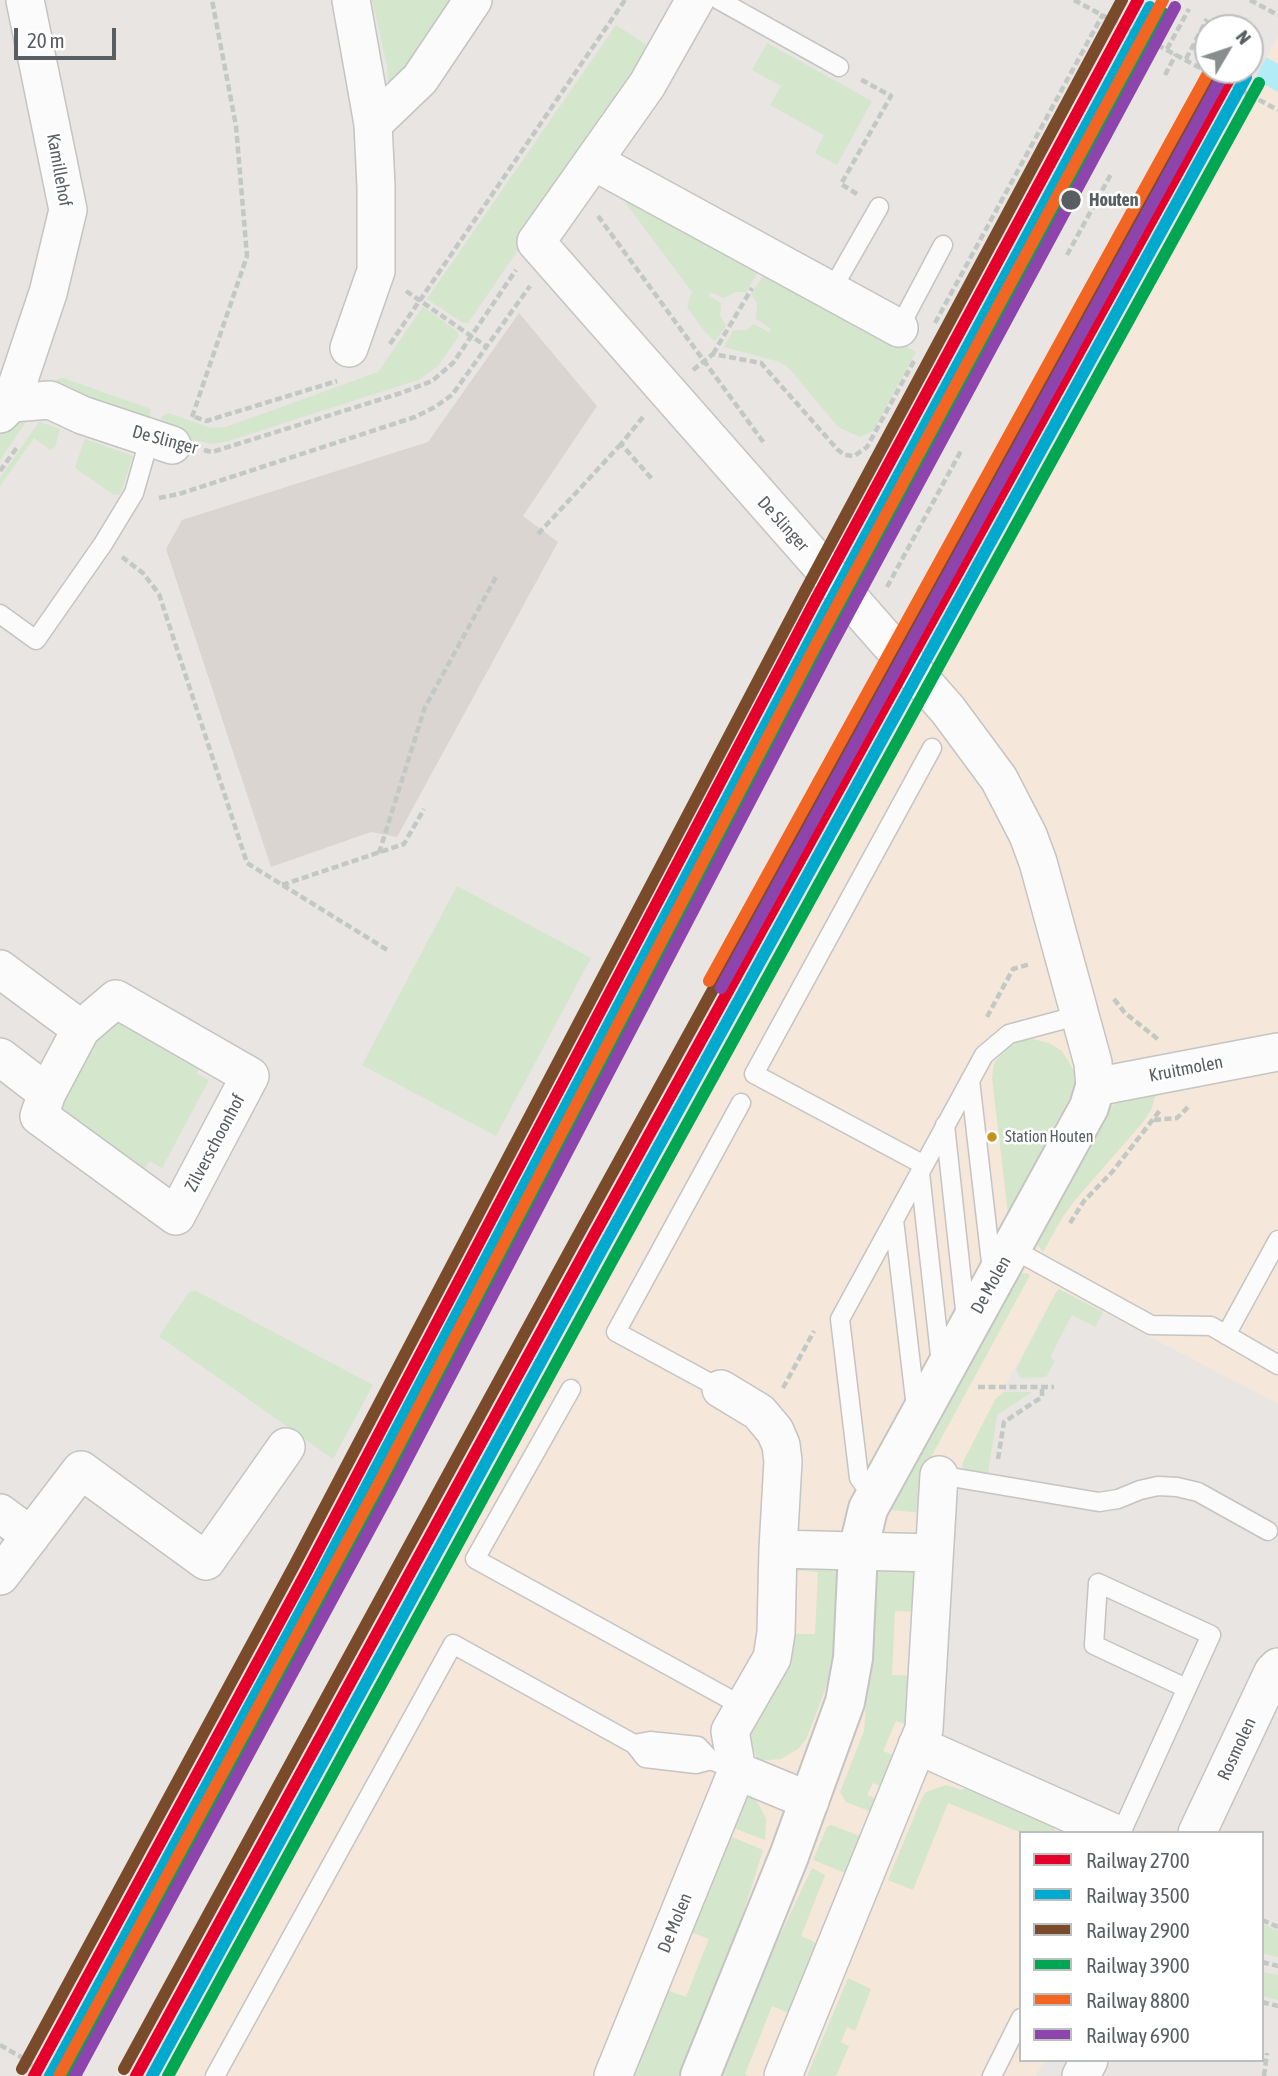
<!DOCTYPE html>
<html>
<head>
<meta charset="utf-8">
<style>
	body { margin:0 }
	#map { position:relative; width:1278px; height:2076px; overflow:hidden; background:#e8e5e2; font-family:"Asap Condensed",sans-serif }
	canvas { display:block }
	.legend { position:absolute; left:1019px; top:1831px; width:245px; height:231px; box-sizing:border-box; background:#fff; border:2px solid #bcbfc0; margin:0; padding:9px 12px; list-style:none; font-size:21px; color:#585e61 }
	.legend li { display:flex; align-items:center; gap:14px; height:35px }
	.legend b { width:35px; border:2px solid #bcbfc0 }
	.north { position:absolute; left:1194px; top:14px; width:70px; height:70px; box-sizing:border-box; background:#fff; border:2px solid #bcbfc0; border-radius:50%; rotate:51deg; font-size:19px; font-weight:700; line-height:28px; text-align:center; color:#585e61 }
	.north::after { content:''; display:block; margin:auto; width:24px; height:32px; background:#8a8d8e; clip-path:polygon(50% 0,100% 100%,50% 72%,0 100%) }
	.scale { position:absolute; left:14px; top:28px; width:102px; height:32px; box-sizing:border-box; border:4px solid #585e61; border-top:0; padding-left:9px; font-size:21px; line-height:24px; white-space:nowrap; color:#585e61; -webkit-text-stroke:5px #fff; paint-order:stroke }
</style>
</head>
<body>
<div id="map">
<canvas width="1278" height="2076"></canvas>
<ul class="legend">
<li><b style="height:9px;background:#e4002b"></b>Railway 2700</li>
<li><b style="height:9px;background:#00a9ce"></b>Railway 3500</li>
<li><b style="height:9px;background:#7a4b2a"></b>Railway 2900</li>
<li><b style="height:9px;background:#00a651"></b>Railway 3900</li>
<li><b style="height:9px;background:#f26522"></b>Railway 8800</li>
<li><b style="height:9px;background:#8e44ad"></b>Railway 6900</li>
</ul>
<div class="north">N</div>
<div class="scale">20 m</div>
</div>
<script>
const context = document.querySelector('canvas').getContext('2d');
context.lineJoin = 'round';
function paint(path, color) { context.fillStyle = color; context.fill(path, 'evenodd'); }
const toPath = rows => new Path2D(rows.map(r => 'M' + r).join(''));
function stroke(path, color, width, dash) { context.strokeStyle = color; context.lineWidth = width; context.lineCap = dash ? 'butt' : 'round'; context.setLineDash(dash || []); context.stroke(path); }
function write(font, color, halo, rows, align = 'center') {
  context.font = font + ' "Asap Condensed",sans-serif'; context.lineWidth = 5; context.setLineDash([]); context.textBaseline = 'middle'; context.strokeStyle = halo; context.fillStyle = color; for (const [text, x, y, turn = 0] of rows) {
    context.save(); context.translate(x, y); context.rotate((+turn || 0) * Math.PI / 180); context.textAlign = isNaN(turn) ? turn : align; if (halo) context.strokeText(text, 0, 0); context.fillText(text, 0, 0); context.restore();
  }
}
paint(toPath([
	[1278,35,1278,1404,1058,1289,967,1456,946,1506,933,1743,1131,1833,1021,1833,1021,2060,1045,2060,1036,2076,165,2076,272,1876,511,1445]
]), '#f5e7d9');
paint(toPath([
	[519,313,597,406,523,516,558,542,397,837,371,832,271,867,166,549,182,520,428,442]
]), '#dbd5d1');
paint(toPath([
	[372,0,458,0,389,90,387,65],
	[616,25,648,46,538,221,468,323,463,323,427,299],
	[767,43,872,101,837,165,815,153,824,135,770,105,781,86,752,70],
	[624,195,760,269,746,292,736,292,724,298,710,292,709,296,721,303,720,315,726,326,715,341,705,332,687,307,692,292,622,198],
	[766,272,916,352,873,431,860,437,838,427,790,369,780,362,724,347,733,330,746,330,754,324,770,333,771,329,756,319,757,303,751,294],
	[423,307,457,331,459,336,437,367,418,380,228,441,213,444,174,436,158,425,162,416,168,413,211,428,226,427,378,372],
	[63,378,148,408,151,410,149,422,54,389,57,379],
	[7,421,26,422,0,460,0,429],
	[39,422,60,429,55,447,50,450,34,438,0,486,0,478],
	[85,439,133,456,120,494,114,495,78,470,75,467],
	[457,886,591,958,496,1136,362,1065],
	[115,1018,204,1060,196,1073,209,1080,162,1168,150,1161,141,1173,61,1113,59,1090,105,1026],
	[1033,1039,1049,1043,1062,1051,1074,1071,1075,1087,1008,1214,992,1078,993,1069,995,1062,1006,1049,1020,1041],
	[1158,1089,1151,1110,1144,1121,1075,1200,1062,1218,1043,1252,1035,1242,1107,1109,1128,1095],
	[1026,1273,1030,1275,931,1457,927,1513,890,1510,1018,1274],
	[1059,1289,1103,1312,1095,1327,1072,1315,1050,1357,1055,1361,1046,1377,1021,1378,1016,1370,1056,1292],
	[196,1291,373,1385,333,1459,159,1336,189,1292],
	[1005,1392,1032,1392,997,1415,988,1473,964,1469,962,1464,996,1398],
	[792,1567,838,1567,840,1572,833,1667,816,1714,806,1739,798,1749,781,1759,758,1761,746,1730,792,1634,815,1634,818,1572,794,1570],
	[881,1569,920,1569,919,1612,895,1611,892,1675,915,1676,912,1727,896,1721,883,1751,900,1758,887,1788,873,1783,867,1795,882,1801,875,1811,869,1811,846,1802,840,1792,864,1731,876,1577],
	[946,1785,962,1790,964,1788,1055,1828,1054,1830,1059,1833,1022,1833,948,1803,913,1890,888,1880,922,1798,926,1792],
	[745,1794,753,1796,760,1807,766,1819,765,1840,726,1825],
	[831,1825,865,1838,855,1877,813,1860,827,1827],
	[723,1833,763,1850,732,1949,682,2076,628,2076,666,1990,686,1997,709,1939,686,1930],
	[812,1868,825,1875,801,1936,823,1946,796,2016,772,2006,745,2074,748,2076,719,2076,750,1999],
	[1262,1924,1278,1931,1278,1957,1262,1953],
	[1262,1972,1278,1975,1278,2000,1262,1996],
	[848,1978,871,1989,855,2031,847,2027,841,2042,849,2046,836,2076,807,2076]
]), '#d4e6cb');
paint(toPath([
	[1250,48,1278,64,1278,92,1238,70,1250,70]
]), '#b3ebf6');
paint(toPath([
	[1113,0,1170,0,1215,25,1217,28,1208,28,1208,57,1111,5],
	[1250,45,1268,54,1253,82,1235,70,1250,70]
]), '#e8e5e2');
const service = toPath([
	[719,0,839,67],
	[831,291,879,207],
	[899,328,943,245],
	[0,614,36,640,103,544,134,493,150,437],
	[970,1080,992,1271],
	[945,1125,966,1319],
	[924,1165,754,1074,932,748],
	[920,1173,941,1364],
	[894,1220,916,1408],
	[1011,1248,1151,1325,1211,1326,1278,1365],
	[1226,1335,1278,1240],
	[571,1389,475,1559,744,1707],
	[721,1389,616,1332,741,1103],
	[939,1475,1099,1502,1118,1499,1140,1490,1158,1486,1177,1487,1198,1492,1268,1531],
	[874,1498,859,1478,840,1319,984,1055,1009,1034,1080,1015],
	[634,1744,650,1741,698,1746,711,1760,718,1763],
	[1121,1833,1211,1635,1098,1583,1094,1645,1186,1688],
	[215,2076,453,1644,634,1744,645,1758,696,1764,711,1760],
	[992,2076,1021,2018]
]);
const minor = toPath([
	[695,0,647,85,536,242,948,710,999,779,1028,835,1038,862,1093,1063,1095,1087,1278,1052],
	[373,124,420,79,473,0],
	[593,161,899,328],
	[349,348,376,271,376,187,373,124,351,0],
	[11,403,50,400,82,415,172,445],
	[0,414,11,403,48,293,68,210,25,0],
	[0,969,81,1029,47,1093],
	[0,1057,47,1093,39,1116,176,1216,250,1076,116,999,81,1029],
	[721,1389,759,1412,775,1431,781,1445,783,1461,778,1549],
	[0,1513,31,1536],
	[0,1576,81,1470,206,1561,286,1447],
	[917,1745,1114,1833],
	[737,1771,810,1801],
	[1197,1833,1273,1672,1278,1667],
	[613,2076,737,1771,730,1731,772,1658,776,1633,778,1549,934,1553],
	[783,2076,924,1729,939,1475],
	[1081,2076,1089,2060]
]);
const tertiary = toPath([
	[700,2076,789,1856,845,1702,853,1658,858,1551,868,1509,1089,1107,1095,1087]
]);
stroke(service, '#c4c4c3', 21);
stroke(minor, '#c4c4c3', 40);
stroke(tertiary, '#c4c4c3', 42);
stroke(toPath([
	[1074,0,1278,110],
	[1250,0,1278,15],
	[1167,49,1189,9],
	[1186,59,1207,19],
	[1165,75,1176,54],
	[857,194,841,184,891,96,860,79],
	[598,216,764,443],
	[1067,255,1111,174],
	[406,291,487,347],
	[935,323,1103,14],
	[390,344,625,0],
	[713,354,752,288],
	[693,370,713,354,761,363,838,450,845,455,854,456,867,447,914,361],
	[192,417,247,256,236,126,212,0],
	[195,417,206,421,337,381],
	[643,417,621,444,653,480],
	[204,450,212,452,401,393,432,381,453,363,516,270],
	[0,471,18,446],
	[159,498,179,494,415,417,435,407,452,395,530,286],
	[538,534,621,444],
	[122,557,143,573,159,594,247,863,389,951],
	[887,587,962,449],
	[379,853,425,707,496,577],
	[282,885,404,844,424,809],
	[1114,999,1125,1013,1159,1040],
	[987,1017,1013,969,1030,964],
	[1154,1120,1177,1118,1189,1106],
	[1070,1223,1084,1201,1113,1171,1161,1109],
	[978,1387,1054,1387],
	[783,1388,814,1331],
	[998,1459,1004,1422,1042,1397,1042,1387],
	[1262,1920,1278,1927],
	[1262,1962,1278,1966],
	[1262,2002,1278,2006],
	[0,2045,21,2057,45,2076],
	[1264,2076,1267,2053]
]), '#c2c8c3', 4.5, [7, 3.5]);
stroke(service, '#fcfbfb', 18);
stroke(minor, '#fcfbfb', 37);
stroke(tertiary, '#fcfbfb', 38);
stroke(toPath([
	[34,2076,307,1571,815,601,1138,0],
	[136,2076,588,1246,1234,70]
]), '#e4002b', 12);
stroke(toPath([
	[50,2076,319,1577,827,608,1150,7],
	[152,2076,600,1253,1246,77]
]), '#00a9ce', 12);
stroke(toPath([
	[22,2069,295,1564,803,595,1122,0],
	[124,2069,576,1239,1218,70]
]), '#7a4b2a', 12);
stroke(toPath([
	[66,2076,332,1584,840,614,1163,13],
	[168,2076,613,1259,1259,83]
]), '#00a651', 12);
stroke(toPath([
	[709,981,1210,70],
	[59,2076,378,1485,818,641,1163,0]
]), '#f26522', 12);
stroke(toPath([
	[721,988,1222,77],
	[75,2076,390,1492,830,648,1175,7]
]), '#8e44ad', 12);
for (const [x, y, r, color] of [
	[1071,200,11,"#585e61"],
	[992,1137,6,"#c7901d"]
]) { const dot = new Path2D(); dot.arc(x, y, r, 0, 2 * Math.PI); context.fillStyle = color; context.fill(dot); stroke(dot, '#fff', 2.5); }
write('16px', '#585e61', '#fff', [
	["Station Houten",1005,1137]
], 'left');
write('18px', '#585e61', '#fff', [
	["Kamillehof",59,170,80],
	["De Slinger",165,440,15],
	["De Slinger",783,524,48],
	["Kruitmolen",1186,1069,-11],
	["Zilverschoonhof",215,1143,-62],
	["De Molen",991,1285,-61],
	["Rosmolen",1237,1749,-65],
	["De Molen",675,1923,-68]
]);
write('bold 18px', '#585e61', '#fff', [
	["Houten",1089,200]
], 'left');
</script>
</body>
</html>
